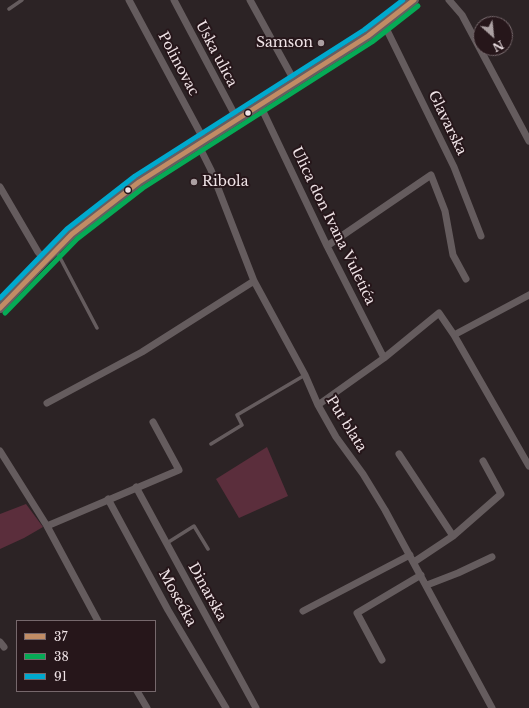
<!DOCTYPE html>
<html>
<head>
<meta charset="utf-8">
<style>
	body { margin:0 }
	#map { position:relative; width:529px; height:708px; overflow:hidden; background:#2c2325; font-family:"Libre Baskerville",serif }
	canvas { display:block }
	.legend { position:absolute; left:16px; top:620px; width:140px; height:72px; box-sizing:border-box; background:#26161a; border:1px solid #76686c; margin:0; padding:5px 7px; list-style:none; font-size:12px; color:#efe3e6 }
	.legend li { display:flex; align-items:center; gap:8px; height:20px }
	.legend b { width:20px; border:1px solid #76686c }
	.north { position:absolute; left:473px; top:16px; width:40px; height:40px; box-sizing:border-box; background:#26161a; border:1px solid #76686c; border-radius:50%; rotate:153deg; font-size:11px; font-weight:700; line-height:16px; text-align:center; color:#efe3e6 }
	.north::after { content:''; display:block; margin:auto; width:14px; height:18px; background:#aba0a2; clip-path:polygon(50% 0,100% 100%,50% 72%,0 100%) }
</style>
</head>
<body>
<div id="map">
<canvas width="529" height="708"></canvas>
<ul class="legend">
<li><b style="height:5px;background:#c18c65"></b>37</li>
<li><b style="height:5px;background:#06aa56"></b>38</li>
<li><b style="height:5px;background:#00a9ce"></b>91</li>
</ul>
<div class="north">N</div>
</div>
<script>
const context = document.querySelector('canvas').getContext('2d');
context.lineJoin = 'round';
function paint(path, color) { context.fillStyle = color; context.fill(path, 'evenodd'); }
const toPath = rows => new Path2D(rows.map(r => 'M' + r).join(''));
function stroke(path, color, width, dash) { context.strokeStyle = color; context.lineWidth = width; context.lineCap = dash ? 'butt' : 'round'; context.setLineDash(dash || []); context.stroke(path); }
function write(font, color, halo, rows, align = 'center') {
  context.font = font + ' "Libre Baskerville",serif'; context.lineWidth = 4; context.setLineDash([]); context.textBaseline = 'middle'; context.strokeStyle = halo; context.fillStyle = color; for (const [text, x, y, turn = 0] of rows) {
    context.save(); context.translate(x, y); context.rotate((+turn || 0) * Math.PI / 180); context.textAlign = isNaN(turn) ? turn : align; if (halo) context.strokeText(text, 0, 0); context.fillText(text, 0, 0); context.restore();
  }
}
paint(toPath([
	[267,447,288,496,239,518,216,479],
	[26,504,43,527,24,538,0,549,0,514]
]), '#5b2e3c');
stroke(toPath([
	[9,9,22,0],
	[56,250,97,328],
	[211,444,242,425,237,415,305,375],
	[167,543,194,526,208,549]
]), '#655c5e', 3.5);
stroke(toPath([
	[129,0,204,140],
	[174,0,237,119],
	[250,0,295,82],
	[449,0,462,15,529,141],
	[384,24,454,167,481,236],
	[260,105,327,246,384,358],
	[198,144,211,170,254,281,305,375,318,405,336,437,363,474,385,510,492,708],
	[0,187,38,252,45,260],
	[327,246,431,175,445,211,453,255,466,279],
	[454,335,529,295],
	[47,403,142,352,254,281],
	[318,405,384,358,439,313,454,335,529,466],
	[0,451,47,526,98,621],
	[399,454,453,536],
	[136,487,256,708],
	[108,499,168,610,226,708],
	[47,526,179,470,153,422],
	[414,562,453,536,501,494,483,461],
	[427,585,458,573,492,557],
	[303,611,410,555],
	[0,642,4,647],
	[382,660,357,613,421,575],
	[137,691,147,708]
]), '#655c5e', 7);
stroke(toPath([
	[0,308,45,260,72,234,139,182,368,36,414,0]
]), '#685e61', 10);
stroke(toPath([
	[0,308,72,234,139,182,368,36,414,0]
]), '#c18c65', 5);
stroke(toPath([
	[5,313,77,239,143,188,372,42,418,6]
]), '#06aa56', 5);
stroke(toPath([
	[0,298,67,229,135,176,364,30,403,0]
]), '#00a9ce', 5);
for (const [x, y, r, color] of [
	[321,43,4,"#aba0a2"],
	[248,113,3.5,"#efe3e6"],
	[194,182,4,"#aba0a2"],
	[128,190,3.5,"#efe3e6"]
]) { const dot = new Path2D(); dot.arc(x, y, r, 0, 2 * Math.PI); context.fillStyle = color; context.fill(dot); stroke(dot, '#26161a', 1.5); }
write('14px', '#efe3e6', '#26161a', [
	["Samson",313,43],
	["Ribola",202,182,"left"]
], 'right');
write('14px', '#efe3e6', '#26161a', [
	["Uska ulica",216,54,62],
	["Polinovac",178,64,62],
	["Glavarska",447,123,64],
	["Ulica don Ivana Vuletića",333,226,64],
	["Put blata",346,424,58],
	["Dinarska",207,592,61],
	["Mosećka",177,598,61]
]);
</script>
</body>
</html>
